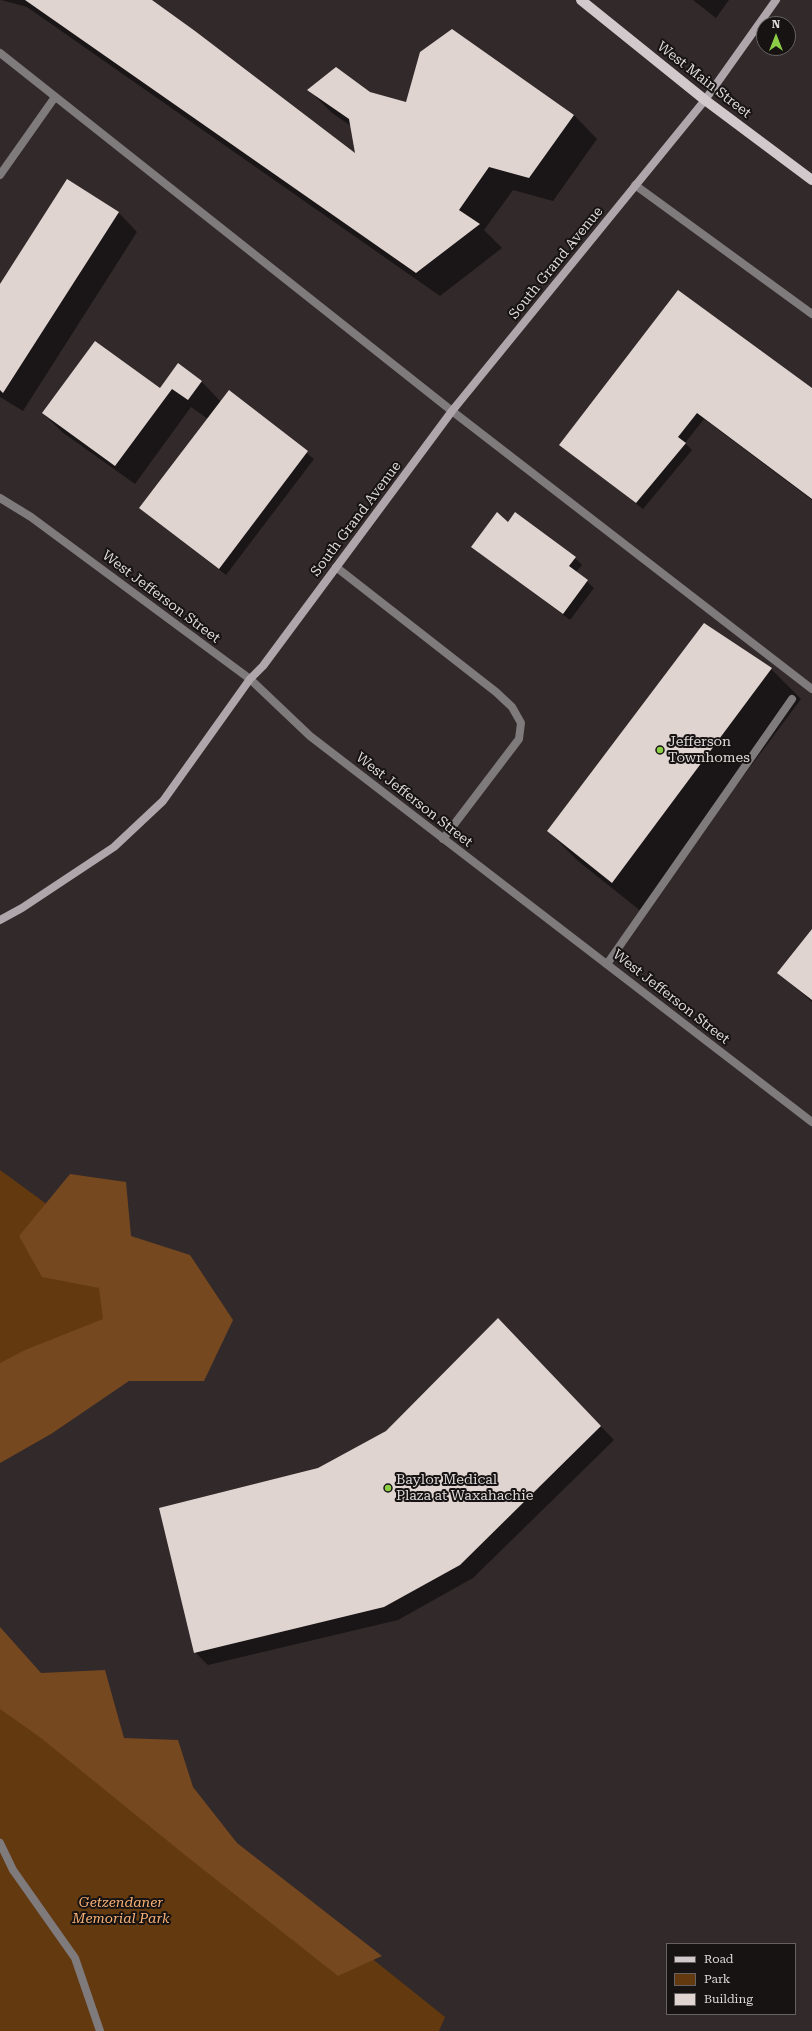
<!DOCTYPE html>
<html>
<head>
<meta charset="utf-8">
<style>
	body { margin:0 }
	#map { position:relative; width:812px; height:2031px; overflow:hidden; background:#32292a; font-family:"Roboto Serif",serif }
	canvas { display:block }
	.legend { position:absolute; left:666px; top:1943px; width:130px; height:72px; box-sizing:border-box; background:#171313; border:1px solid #676262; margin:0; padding:5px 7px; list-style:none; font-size:12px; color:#dfd9d9 }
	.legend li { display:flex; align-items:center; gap:8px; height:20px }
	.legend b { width:20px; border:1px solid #676262 }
	.north { position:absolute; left:756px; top:16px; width:40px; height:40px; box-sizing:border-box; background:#171313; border:1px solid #676262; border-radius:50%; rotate:0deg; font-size:11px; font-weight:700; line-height:16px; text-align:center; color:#dfd9d9 }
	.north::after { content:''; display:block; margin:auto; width:14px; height:18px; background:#8cce45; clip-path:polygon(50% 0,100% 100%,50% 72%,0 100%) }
</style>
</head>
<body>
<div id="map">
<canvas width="812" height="2031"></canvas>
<ul class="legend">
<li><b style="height:5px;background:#d2c9cd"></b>Road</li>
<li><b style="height:11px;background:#633910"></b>Park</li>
<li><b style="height:11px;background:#dfd4d0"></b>Building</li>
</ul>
<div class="north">N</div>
</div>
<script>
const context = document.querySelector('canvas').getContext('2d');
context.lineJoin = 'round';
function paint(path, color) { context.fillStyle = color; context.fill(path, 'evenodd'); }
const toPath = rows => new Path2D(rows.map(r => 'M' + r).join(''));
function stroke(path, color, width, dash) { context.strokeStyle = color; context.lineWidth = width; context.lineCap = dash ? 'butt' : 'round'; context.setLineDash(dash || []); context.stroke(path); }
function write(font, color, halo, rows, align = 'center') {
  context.font = font + ' "Roboto Serif",serif'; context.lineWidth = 4; context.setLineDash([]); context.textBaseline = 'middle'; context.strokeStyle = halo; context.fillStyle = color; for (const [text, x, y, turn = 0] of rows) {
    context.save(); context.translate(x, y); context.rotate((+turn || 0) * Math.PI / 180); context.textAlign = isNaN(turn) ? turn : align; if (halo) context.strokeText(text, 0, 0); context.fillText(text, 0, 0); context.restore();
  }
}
paint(toPath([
	[0,1170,200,1316,0,1434],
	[0,1661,445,2017,439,2031,0,2031]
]), '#633910');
paint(toPath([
	[70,1174,126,1182,131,1236,190,1255,233,1320,204,1381,129,1381,51,1434,0,1463,0,1363,25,1350,103,1319,99,1288,42,1277,19,1236],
	[0,1627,41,1673,105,1670,124,1738,178,1740,193,1787,237,1843,382,1956,338,1976,185,1855,41,1738,0,1709]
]), '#754820');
paint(toPath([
	[1,0,150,0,357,155,351,126,332,113,309,90,370,92,407,103,574,115,597,139,553,201,513,190,484,230,502,248,440,296,27,7],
	[693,0,729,0,716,18],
	[68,180,119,213,137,232,23,411,0,397,0,286],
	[679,291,812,390,812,500,704,419,685,443,692,450,643,509,561,445],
	[178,365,202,382,221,402,229,391,314,459,226,575,140,508,208,419,191,407,135,484,62,432,43,413,160,389],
	[509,523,575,558,582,565,576,572,594,588,570,620,473,547],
	[704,625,771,669,801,699,642,912,578,861,548,831],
	[812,931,812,1002,779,973],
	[511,1333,614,1440,473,1578,398,1620,208,1665,195,1652,318,1469,386,1432]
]), '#0007');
paint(toPath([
	[25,0,152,0,195,31,355,153,349,119,307,90,336,67,370,92,406,102,420,52,452,29,574,115,529,178,489,167,459,210,480,224,416,273],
	[67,179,119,212,3,393,0,390,0,284],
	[678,290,812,388,812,499,697,413,678,437,686,443,636,503,559,445],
	[95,341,160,388,178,363,202,381,188,400,172,389,115,466,42,413],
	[229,390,308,451,219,569,139,508],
	[497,512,508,522,515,512,576,557,569,566,588,580,563,614,471,547],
	[704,623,772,668,612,883,547,831],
	[812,929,812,1000,777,973],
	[498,1318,601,1426,460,1565,384,1607,194,1653,159,1508,318,1468,386,1431]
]), '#dfd4d0');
stroke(toPath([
	[0,53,452,411,812,689],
	[0,175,55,97],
	[635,185,812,314],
	[336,567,496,692,512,707,521,723,519,739,443,839],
	[607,964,792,699]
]), '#7f7a7c', 8);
stroke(toPath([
	[0,498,31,517,250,679,310,736,812,1122],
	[0,1843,13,1870,75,1958,100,2031]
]), '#7f7a7c', 8);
stroke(toPath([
	[0,920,22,908,114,847,163,801,250,679,263,666,452,411,705,100,776,0]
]), '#aea6aa', 8);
stroke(toPath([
	[581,0,705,100,812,180]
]), '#d2c9cd', 10);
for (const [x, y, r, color] of [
	[660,750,4,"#8cce45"],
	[388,1488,4,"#8cce45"]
]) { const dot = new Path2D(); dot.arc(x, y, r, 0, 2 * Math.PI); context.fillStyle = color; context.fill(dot); stroke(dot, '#171313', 1.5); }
write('14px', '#dfd9d9', '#171313', [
	["West Main Street",704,80,38],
	["South Grand Avenue",556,263,-51],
	["South Grand Avenue",356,519,-53],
	["West Jefferson Street",161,597,37],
	["West Jefferson Street",414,800,38],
	["West Jefferson Street",671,997,38]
]);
write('14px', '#dfd9d9', '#171313', [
	["Jefferson",668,742],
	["Townhomes",668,758],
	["Baylor Medical",396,1480],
	["Plaza at Waxahachie",396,1496]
], 'left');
write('italic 14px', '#f8b176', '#171313', [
	["Getzendaner",121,1903],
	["Memorial Park",121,1919]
]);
</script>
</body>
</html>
